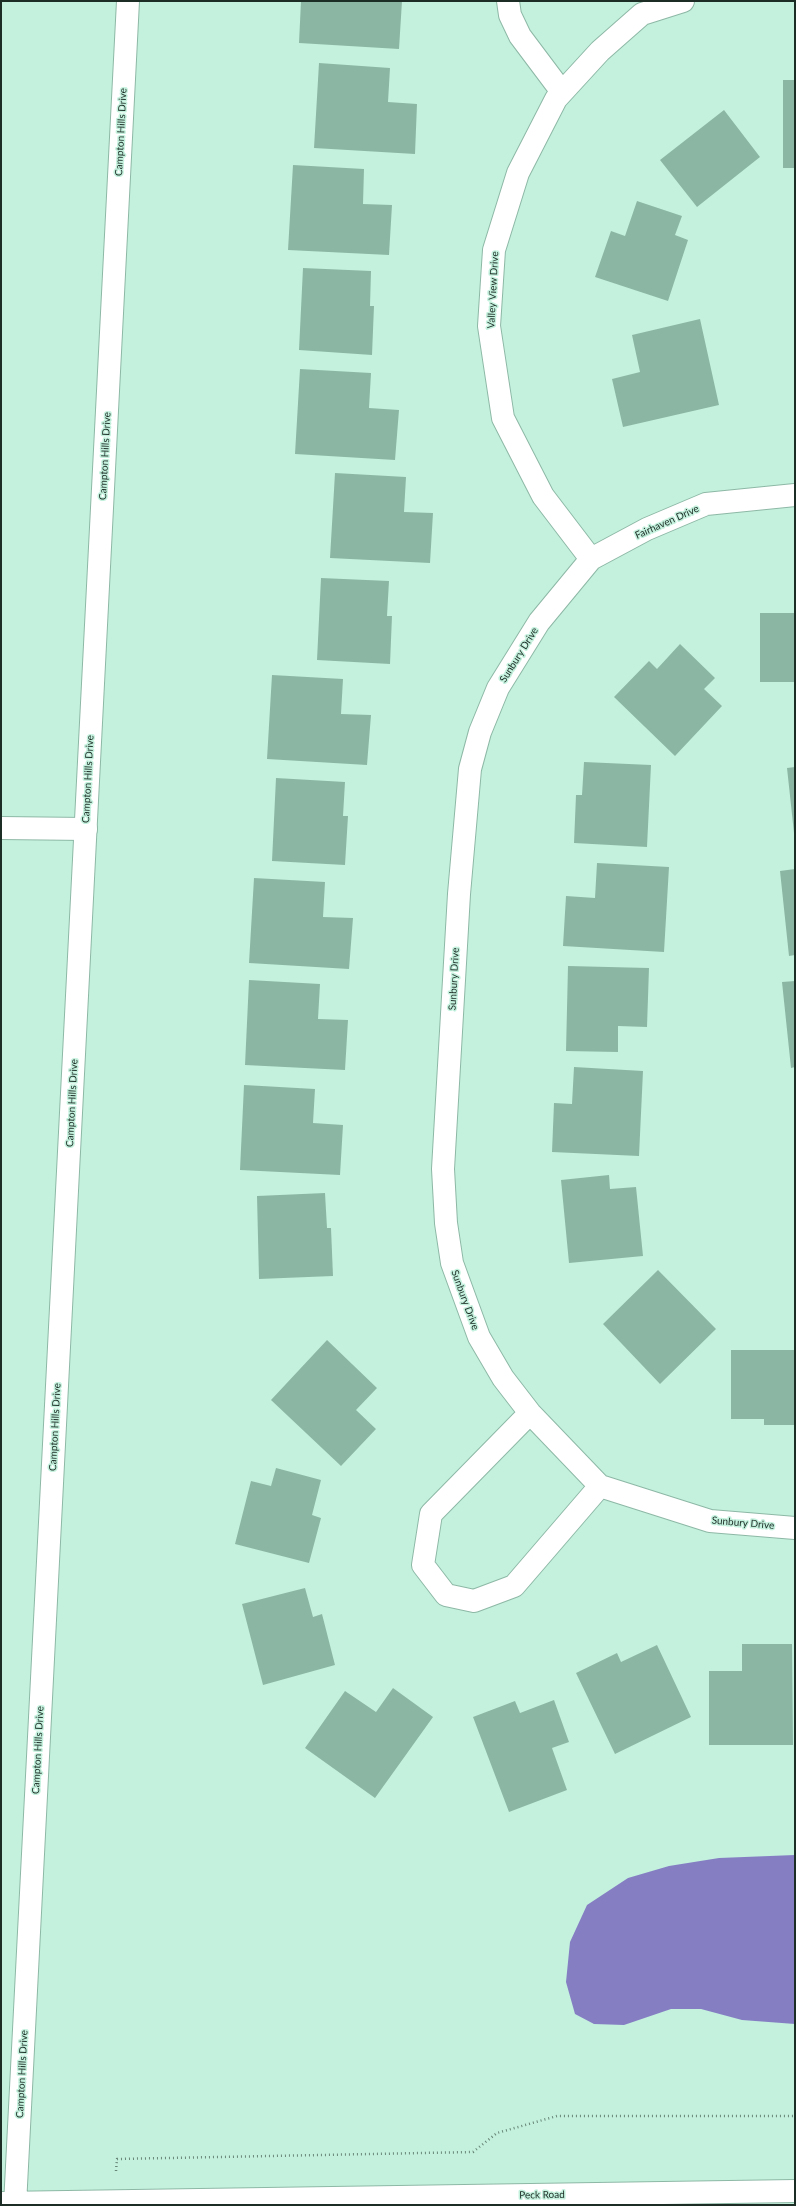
<!DOCTYPE html>
<html>
<head>
<meta charset="utf-8">
<style>
	body { margin:0 }
	#map { position:relative; width:796px; height:2206px; overflow:hidden; background:#c4f1de; font-family:Lato,sans-serif }
	canvas { display:block }
	.frame { position:absolute; inset:0; border:2px solid #1c2d26; pointer-events:none }
</style>
</head>
<body>
<div id="map">
<canvas width="796" height="2206"></canvas>
<div class="frame"></div>
</div>
<script>
const context = document.querySelector('canvas').getContext('2d');
context.lineJoin = 'round';
function paint(path, color) { context.fillStyle = color; context.fill(path, 'evenodd'); }
const toPath = rows => new Path2D(rows.map(r => 'M' + r).join(''));
function stroke(path, color, width, dash) { context.strokeStyle = color; context.lineWidth = width; context.lineCap = dash ? 'butt' : 'round'; context.setLineDash(dash || []); context.stroke(path); }
function write(font, color, halo, rows, align = 'center') {
  context.font = font + ' Lato,sans-serif'; context.lineWidth = 3; context.setLineDash([]); context.textBaseline = 'middle'; context.strokeStyle = halo; context.fillStyle = color; for (const [text, x, y, turn = 0] of rows) {
    context.save(); context.translate(x, y); context.rotate((+turn || 0) * Math.PI / 180); context.textAlign = isNaN(turn) ? turn : align; if (halo) context.strokeText(text, 0, 0); context.fillText(text, 0, 0); context.restore();
  }
}
paint(toPath([
	[795,1855,795,2024,742,2020,701,2009,671,2009,624,2025,594,2024,575,2014,566,1982,570,1942,587,1905,628,1878,669,1866,719,1858]
]), '#857ec3');
paint(toPath([
	[301,1,402,1,399,49,299,43],
	[319,63,390,68,388,102,417,104,415,154,314,148],
	[783,80,795,80,795,168,783,168],
	[724,110,760,157,697,207,660,160],
	[293,165,364,169,363,204,392,205,389,255,288,250],
	[637,201,682,216,675,235,688,240,668,301,595,277,611,231,625,236],
	[303,268,371,271,370,306,374,306,372,355,299,350],
	[700,319,719,405,623,427,612,379,640,372,632,335],
	[300,369,371,373,369,408,399,410,395,460,295,454],
	[335,473,406,477,404,512,433,513,430,563,330,558],
	[321,578,389,581,387,616,392,616,390,664,317,660],
	[760,613,795,613,795,682,760,682],
	[680,644,715,678,704,689,722,706,675,756,614,697,649,661,657,669],
	[272,675,343,679,341,714,371,715,367,765,267,759],
	[584,762,651,765,647,847,574,843,576,795,582,795],
	[795,767,795,833,794,833,787,768],
	[276,778,345,782,343,816,348,816,345,865,272,861],
	[597,863,669,867,664,952,563,946,566,896,595,898],
	[795,869,795,955,789,956,780,871],
	[254,878,325,882,323,917,353,918,349,969,249,963],
	[568,966,649,968,647,1027,618,1026,618,1052,566,1051],
	[249,980,320,984,318,1019,348,1020,345,1070,245,1065],
	[795,981,795,1067,791,1068,782,982],
	[574,1067,643,1071,639,1156,552,1152,554,1103,572,1104],
	[244,1085,315,1089,313,1123,343,1125,340,1175,240,1170],
	[609,1175,610,1189,636,1187,643,1256,569,1263,561,1180],
	[325,1193,327,1228,331,1228,333,1276,259,1279,257,1196],
	[658,1270,716,1329,660,1384,603,1324],
	[327,1340,377,1388,356,1410,376,1429,341,1466,271,1400],
	[731,1350,795,1350,795,1425,764,1425,764,1419,731,1419],
	[276,1468,321,1480,312,1515,321,1518,309,1563,235,1544,251,1481,271,1486],
	[305,1588,313,1617,322,1614,335,1665,263,1685,242,1604],
	[742,1644,792,1644,793,1745,709,1745,709,1671,742,1671],
	[657,1645,691,1717,615,1754,576,1673,617,1653,621,1662],
	[393,1688,433,1717,375,1798,305,1748,345,1691,376,1712],
	[554,1700,569,1742,552,1748,567,1790,509,1812,473,1717,515,1701,520,1713]
]), '#8bb6a4');
const minor = toPath([
	[508,1,510,15,520,36,562,92],
	[795,495,706,504,647,529,591,559,539,622,498,688,480,732,470,769,459,894,443,1169,446,1223,452,1263,479,1337,503,1378,530,1413,600,1486,710,1521,795,1528],
	[591,559,543,496,503,418,489,326,494,250,518,173,556,99,600,51,642,14,683,1],
	[1,828,86,829],
	[530,1413,431,1514,423,1565,446,1595,474,1601,514,1586,600,1486]
]);
const tertiary = toPath([
	[1,2203,795,2191],
	[15,2205,128,1]
]);
stroke(minor, '#8db8a6', 24);
stroke(tertiary, '#8db8a6', 24);
stroke(toPath([
	[116,2171,117,2159,473,2152,497,2133,557,2116,795,2116]
]), '#688679', 2.5, [1, 3]);
stroke(minor, '#fff', 22);
stroke(tertiary, '#fff', 22);
write('10px', '#1c2d26', '#c4f1de', [
	["Campton Hills Drive",121,132,-87],
	["Valley View Drive",493,290,-87],
	["Campton Hills Drive",105,456,-87],
	["Fairhaven Drive",667,522,-24],
	["Sunbury Drive",519,655,-58],
	["Campton Hills Drive",88,779,-87],
	["Sunbury Drive",454,979,-87],
	["Campton Hills Drive",72,1103,-87],
	["Sunbury Drive",465,1300,70],
	["Campton Hills Drive",55,1427,-87],
	["Sunbury Drive",743,1523,5],
	["Campton Hills Drive",38,1750,-87],
	["Campton Hills Drive",22,2074,-87],
	["Peck Road",542,2195,-1]
]);
</script>
</body>
</html>
